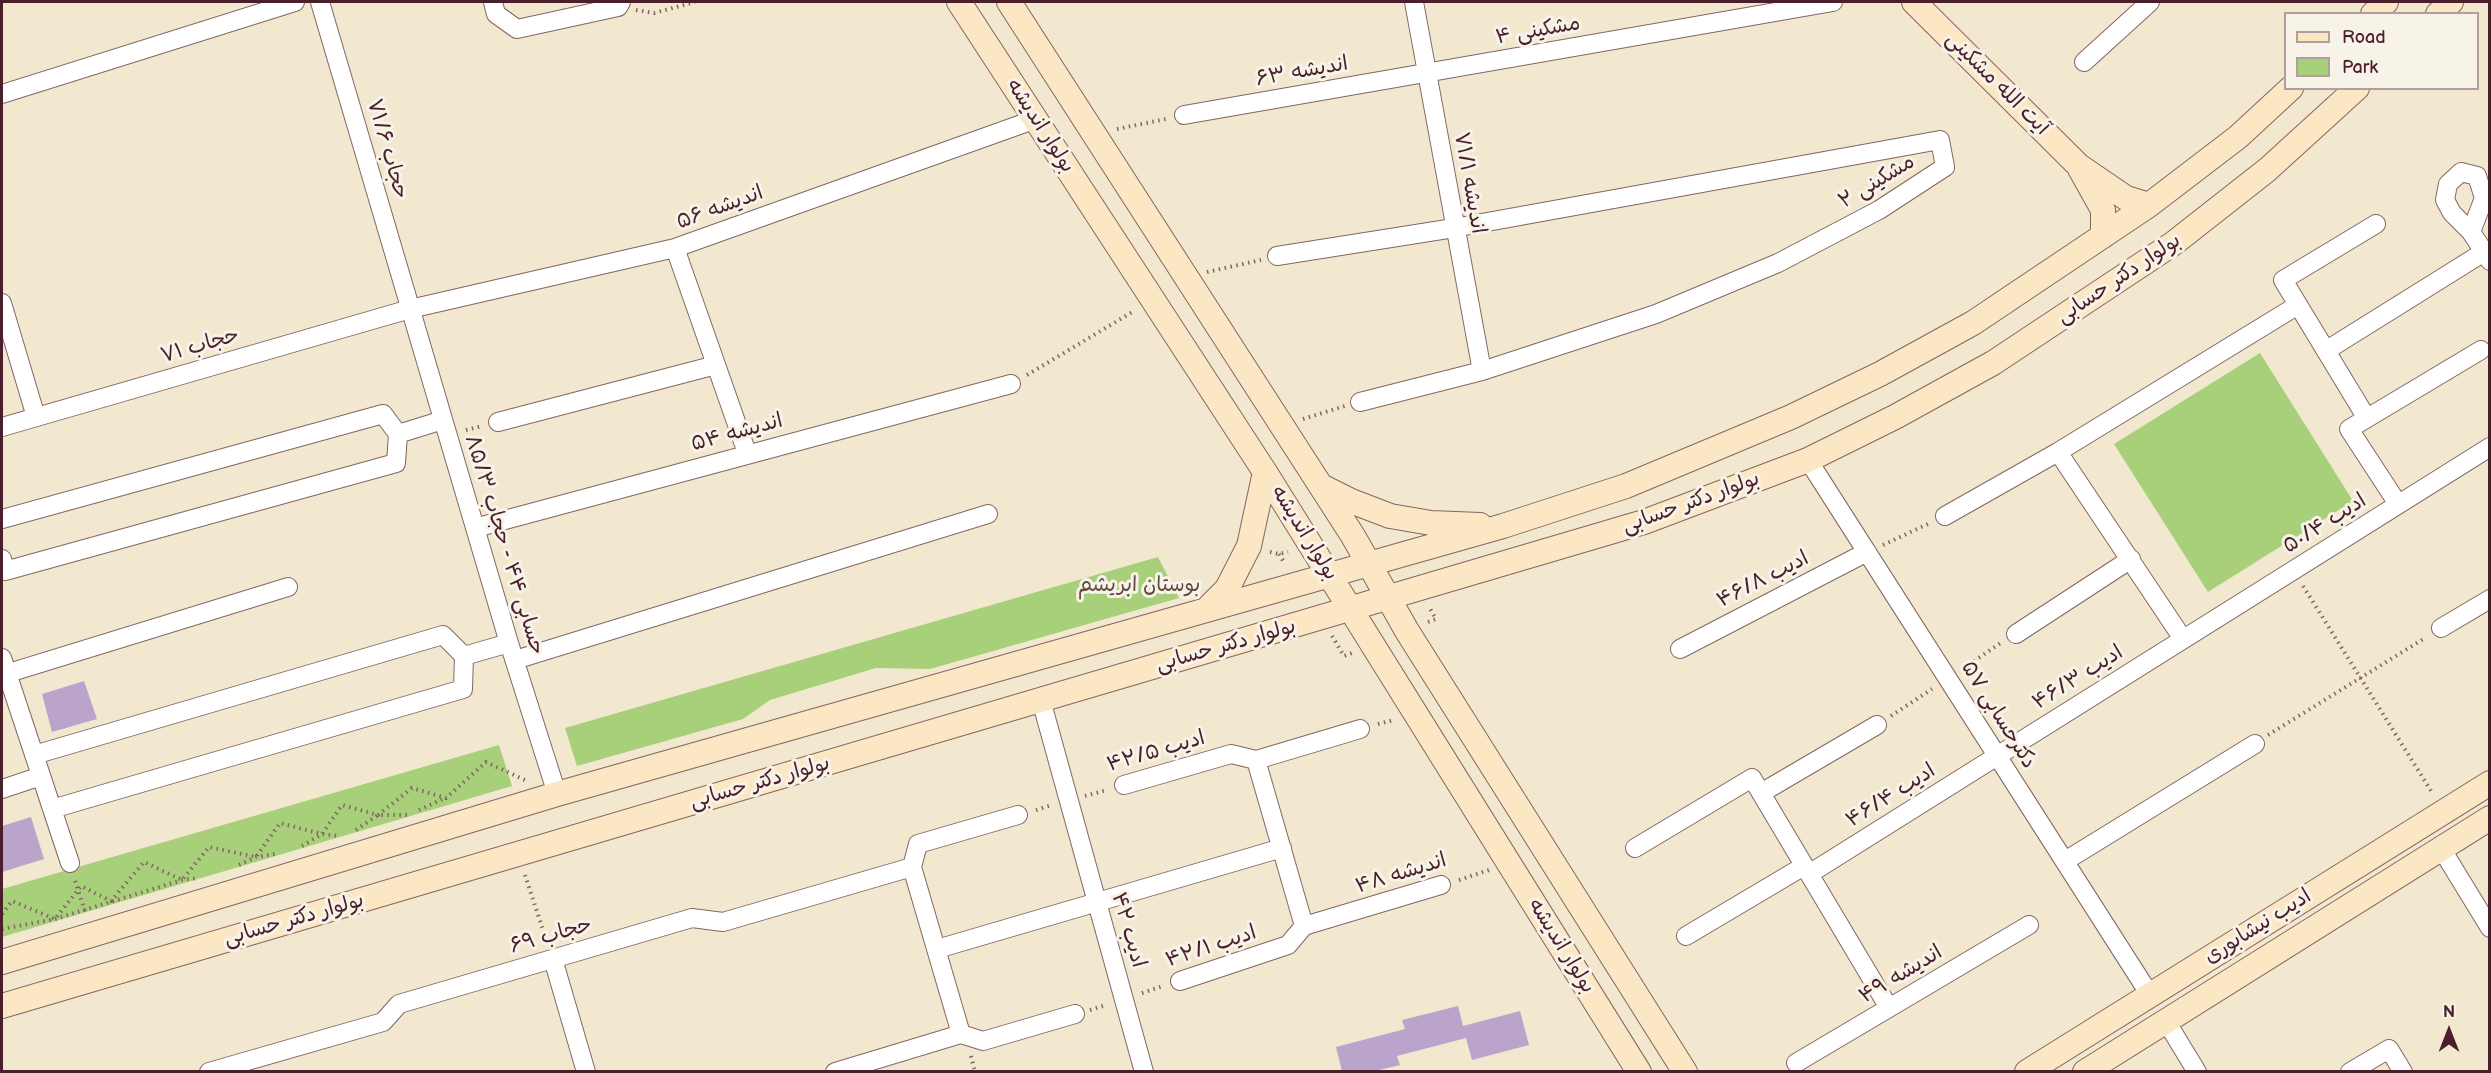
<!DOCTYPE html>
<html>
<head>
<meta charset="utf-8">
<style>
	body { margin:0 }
	#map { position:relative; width:2491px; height:1073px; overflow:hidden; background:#f2e7cf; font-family:"Balsamiq Sans",sans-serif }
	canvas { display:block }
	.frame { position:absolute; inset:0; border:3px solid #4a1f2b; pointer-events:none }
	.legend { position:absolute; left:2284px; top:12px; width:195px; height:78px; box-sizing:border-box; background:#f7f3e8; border:2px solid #b29e9c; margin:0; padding:8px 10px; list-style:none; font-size:18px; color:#4a1f2b }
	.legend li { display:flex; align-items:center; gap:12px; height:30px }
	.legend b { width:30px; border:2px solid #b29e9c }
	.north { position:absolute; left:2419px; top:1001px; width:60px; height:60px; -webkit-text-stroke:4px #f7f3e8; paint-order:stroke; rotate:0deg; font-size:16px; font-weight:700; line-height:24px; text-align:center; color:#4a1f2b }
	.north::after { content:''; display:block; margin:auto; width:21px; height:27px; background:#4a1f2b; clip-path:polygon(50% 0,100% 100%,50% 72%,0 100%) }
</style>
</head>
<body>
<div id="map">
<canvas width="2491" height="1073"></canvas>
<div class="frame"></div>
<ul class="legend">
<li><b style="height:8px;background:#fbe7c3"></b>Road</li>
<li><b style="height:16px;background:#a8cf7a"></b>Park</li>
</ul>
<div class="north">N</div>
</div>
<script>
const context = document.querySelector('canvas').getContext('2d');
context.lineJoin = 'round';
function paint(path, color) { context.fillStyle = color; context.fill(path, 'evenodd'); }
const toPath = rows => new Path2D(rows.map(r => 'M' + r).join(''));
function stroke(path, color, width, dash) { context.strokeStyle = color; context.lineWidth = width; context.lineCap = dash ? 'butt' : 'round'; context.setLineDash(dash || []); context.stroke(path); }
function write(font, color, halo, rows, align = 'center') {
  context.font = font + ' "Balsamiq Sans","Playpen Sans Arabic",sans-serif'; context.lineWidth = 6; context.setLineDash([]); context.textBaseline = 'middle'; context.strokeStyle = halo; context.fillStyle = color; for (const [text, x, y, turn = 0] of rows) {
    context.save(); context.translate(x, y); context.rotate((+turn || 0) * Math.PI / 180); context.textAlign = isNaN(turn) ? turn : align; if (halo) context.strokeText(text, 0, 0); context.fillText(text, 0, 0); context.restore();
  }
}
paint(toPath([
	[2260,353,2353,501,2208,592,2114,444],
	[1158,557,1179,598,930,669,876,668,770,700,743,719,577,766,565,728],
	[499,745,512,786,2,937,2,889]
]), '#a8cf7a');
paint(toPath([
	[84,681,97,719,52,732,42,694],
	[31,817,44,859,2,872,2,826],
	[1458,1006,1463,1026,1520,1011,1529,1045,1472,1060,1466,1038,1397,1056,1400,1065,1375,1071,1342,1071,1336,1047,1405,1029,1402,1020]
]), '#baa4cb');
const street = toPath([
	[320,2,509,643,557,794],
	[493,2,496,14,517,29,618,7,621,2],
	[1414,2,1482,371],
	[2084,62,2150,2],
	[2,94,295,2],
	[1184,115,1833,2],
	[2471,232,2484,198,2477,176,2461,172,2448,184,2445,200,2452,213,2471,232,2490,261],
	[675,248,747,453],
	[1277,256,1454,228,1940,140,1945,167,1879,210,1778,263,1656,314,1482,371,1360,402],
	[2,303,36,417],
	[2327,350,2484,252],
	[2366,417,2283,280,2376,224],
	[498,422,716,365],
	[2,427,410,309,675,248,1036,119],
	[398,434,443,420],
	[2058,452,2183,639],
	[1808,460,2150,995],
	[2398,504,2349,429,2481,350],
	[1945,516,2058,452,2298,305],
	[2,519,383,414,398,434,396,463,5,571,2,559],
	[475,528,1011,384],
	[2441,628,2490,599],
	[2016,634,2131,559],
	[1680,649,1867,552],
	[464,656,509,643],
	[2,658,70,863],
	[515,660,988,514],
	[2,675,288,587],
	[1041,700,1144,1072],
	[34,755,443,635,464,656,463,689,52,809],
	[1256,760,1304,926],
	[1256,760,1360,729],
	[1124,785,1231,754,1256,760],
	[2,789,41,776],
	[1761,793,1877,725],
	[1635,848,1752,778,1889,1008],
	[2441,848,2490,928],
	[2065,861,2255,744],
	[912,867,961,1034],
	[912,867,918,844,1018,815],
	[1809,874,2490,447],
	[1304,926,1441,885],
	[1686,936,1804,866],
	[937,949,1282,848],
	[553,959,586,1072],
	[1180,981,1288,945,1304,926],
	[2166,1021,2197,1072],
	[961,1034,983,1041,1075,1014],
	[1796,1063,2029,925],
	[209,1072,383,1022,399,1004,692,918,723,922,912,867],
	[835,1072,961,1034],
	[2350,1072,2389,1049,2403,1072]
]);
const secondary = toPath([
	[959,2,1265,472,1639,1072],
	[1009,2,1353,536,1407,631,1685,1072],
	[1914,2,2079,166,2126,198,2149,205],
	[2373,14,2386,2],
	[2438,14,2451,2],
	[2080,169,2103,210,2103,236],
	[1323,487,1351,501,1390,516,1431,523,1480,525],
	[1206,610,1227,589,1249,546,1265,472],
	[2,962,557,794,1503,526,1626,486,1791,417,1880,374,1973,323,2149,205,2238,137,2291,88],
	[2,1006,1644,522,1808,460,1895,417,1993,363,2174,243,2267,170,2357,88],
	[2027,1072,2490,783],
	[2085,1072,2490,818]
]);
stroke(street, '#856564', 20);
stroke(secondary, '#856564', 26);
stroke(toPath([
	[636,10,654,13,695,2],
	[1117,129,1166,119],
	[1207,272,1261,260],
	[1027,375,1134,311],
	[1303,419,1345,406],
	[466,430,482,426],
	[1883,545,1930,523],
	[1270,552,1279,554,1288,552],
	[1279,554,1285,564],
	[2303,586,2433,794],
	[1428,622,1436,619,1429,607],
	[1332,636,1344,656,1352,653],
	[1964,668,2002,642],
	[1891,716,1932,689],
	[1378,724,1394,720],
	[2268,735,2425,638],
	[1085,796,1107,790],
	[419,810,445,798],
	[1036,810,1052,805],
	[356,830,378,815,407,815],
	[302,846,322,834,339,836],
	[239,865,256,857,275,854],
	[525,875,547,942],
	[1459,880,1489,870],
	[75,881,85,911],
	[2,914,12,901,55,919,81,886,111,901,144,862,182,880,209,847,256,857,280,823,322,834,342,805,378,815,412,788,446,798,486,762,527,781],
	[2,929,55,919,182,880,198,878],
	[1142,993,1163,986],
	[1090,1010,1106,1005],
	[971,1056,975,1072]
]), '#856564', 4, [1.5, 4.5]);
stroke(street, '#fff', 18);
stroke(secondary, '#fbe7c3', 24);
write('21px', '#4a1f2b', '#f7f3e8', [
	["مشکینی ۴",1538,31,-10],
	["اندیشه ۶۳",1302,72,-10],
	["آیت الله مشکینی",1997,84,45],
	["بولوار اندیشه",1040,126,57],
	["حجاب ۷۱/۶",387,149,74],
	["مشکینی ۲",1877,182,-31],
	["اندیشه ۷۱/۱",1469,183,80],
	["اندیشه ۵۶",720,208,-20],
	["بولوار دکتر حسابی",2119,279,-34],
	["حجاب ۷۱",200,346,-16],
	["اندیشه ۵۴",737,433,-15],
	["بولوار دکتر حسابی",1691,503,-20],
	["ادیب ۵۰/۴",2325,524,-32],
	["بولوار اندیشه",1304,533,58],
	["حسابی ۴۴ - حجاب ۸۵/۳",504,545,73],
	["ادیب ۴۶/۸",1763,580,-27],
	["بولوار دکتر حسابی",1226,646,-16],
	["ادیب ۴۶/۳",2078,678,-32],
	["دکترحسابی ۵۷",1998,715,58],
	["ادیب ۴۲/۵",1156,752,-16],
	["بولوار دکتر حسابی",760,783,-16],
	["ادیب ۴۶/۴",1891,796,-32],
	["اندیشه ۴۸",1401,874,-17],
	["بولوار دکتر حسابی",294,920,-16],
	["ادیب نیشابوری",2258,927,-32],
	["ادیب ۴۲",1128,930,74],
	["حجاب ۶۹",551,936,-16],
	["بولوار اندیشه",1561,946,58],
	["ادیب ۴۲/۱",1211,947,-18],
	["اندیشه ۴۹",1901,975,-31]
]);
write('21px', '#624b3f', '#f7f3e8', [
	["بوستان ابریشم",1139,586]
]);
</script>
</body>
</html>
